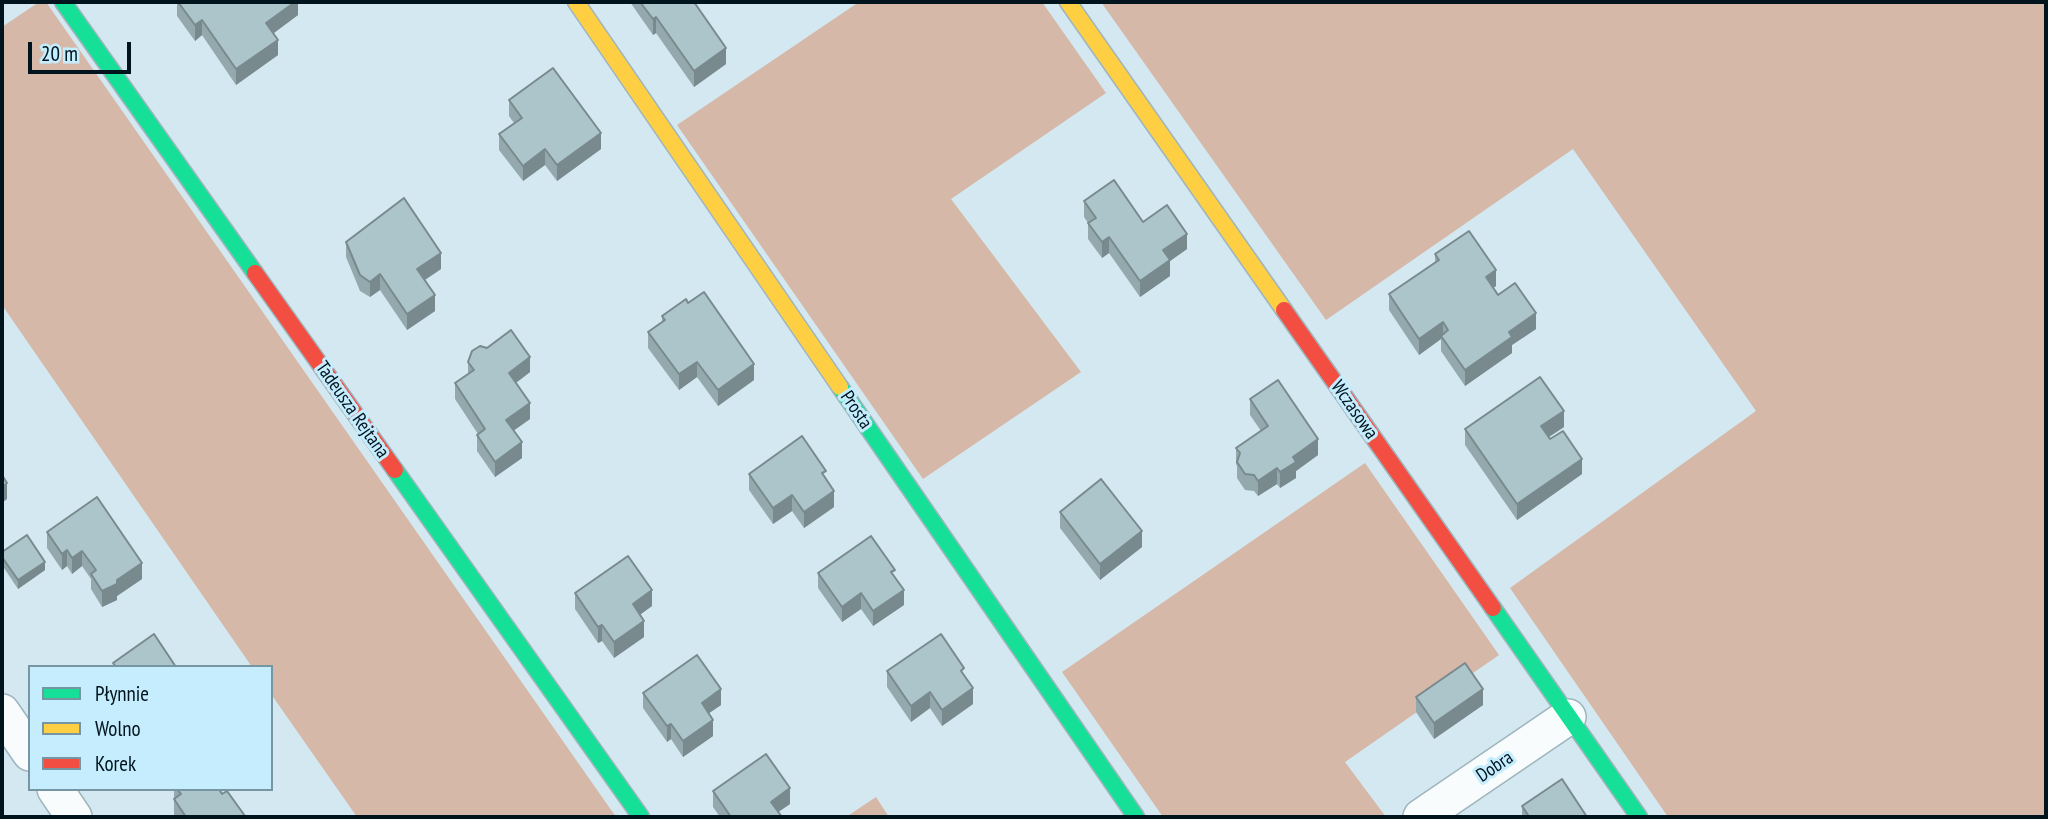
<!DOCTYPE html>
<html>
<head>
<meta charset="utf-8">
<style>
	body { margin:0 }
	#map { position:relative; width:2048px; height:819px; overflow:hidden; background:#d3e8f0; font-family:"PT Sans Narrow",sans-serif }
	canvas { display:block }
	.frame { position:absolute; inset:0; border:4px solid #00141e; pointer-events:none }
	.legend { position:absolute; left:28px; top:665px; width:245px; height:126px; box-sizing:border-box; background:#c6edfd; border:2px solid #7796a4; margin:0; padding:9px 12px; list-style:none; font-size:21px; color:#00141e }
	.legend li { display:flex; align-items:center; gap:14px; height:35px }
	.legend b { width:35px; border:2px solid #7796a4 }
	.scale { position:absolute; left:28px; top:42px; width:103px; height:32px; box-sizing:border-box; border:4px solid #00141e; border-top:0; padding-left:9px; font-size:21px; line-height:24px; white-space:nowrap; color:#00141e; -webkit-text-stroke:5px #c6edfd; paint-order:stroke }
</style>
</head>
<body>
<div id="map">
<canvas width="2048" height="819"></canvas>
<div class="frame"></div>
<ul class="legend">
<li><b style="height:9px;background:#16e098"></b>Płynnie</li>
<li><b style="height:9px;background:#ffcf43"></b>Wolno</li>
<li><b style="height:9px;background:#f24e42"></b>Korek</li>
</ul>
<div class="scale">20 m</div>
</div>
<script>
const context = document.querySelector('canvas').getContext('2d');
context.lineJoin = 'round';
function paint(path, color) { context.fillStyle = color; context.fill(path, 'evenodd'); }
const toPath = rows => new Path2D(rows.map(r => 'M' + r).join(''));
function stroke(path, color, width, dash) { context.strokeStyle = color; context.lineWidth = width; context.lineCap = dash ? 'butt' : 'round'; context.setLineDash(dash || []); context.stroke(path); }
function write(font, color, halo, rows, align = 'center') {
  context.font = font + ' "PT Sans Narrow",sans-serif'; context.lineWidth = 6; context.setLineDash([]); context.textBaseline = 'middle'; context.strokeStyle = halo; context.fillStyle = color; for (const [text, x, y, turn = 0] of rows) {
    context.save(); context.translate(x, y); context.rotate((+turn || 0) * Math.PI / 180); context.textAlign = isNaN(turn) ? turn : align; if (halo) context.strokeText(text, 0, 0); context.fillText(text, 0, 0); context.restore();
  }
}
paint(toPath([
	[39,2,46,2,616,817,357,817,271,694,271,667,252,667,2,305,2,27],
	[859,2,1042,2,1106,93,951,199,1081,372,923,479,677,125],
	[1101,2,2046,2,2046,817,1668,817,1510,588,1756,411,1573,149,1326,320],
	[1365,463,1499,655,1345,762,1386,817,1163,817,1062,672],
	[876,797,889,817,846,817]
]), '#d6b8a9');
const street = toPath([
	[2,712,30,753],
	[55,789,74,817],
	[1421,817,1568,717]
]);
const fast = toPath([
	[63,2,255,273],
	[840,387,1136,817],
	[395,470,641,817],
	[1493,608,1639,817]
]);
const slow = toPath([
	[576,2,840,387],
	[1068,2,1284,310]
]);
const jam = toPath([
	[255,273,395,470],
	[1284,310,1493,608]
]);
stroke(street, '#9fb5bd', 38);
stroke(fast, '#9fb5bd', 19);
stroke(slow, '#9fb5bd', 19);
stroke(jam, '#9fb5bd', 19);
stroke(street, '#f8fcfd', 35);
stroke(fast, '#16e098', 16);
stroke(slow, '#ffcf43', 16);
stroke(jam, '#f24e42', 16);
paint(toPath([
	[177,2,298,2,298,15,273,33,278,55,236,85,202,35,195,41,177,16],
	[630,2,694,2,726,64,694,87,656,33,653,35],
	[509,100,601,149,557,181,545,165,523,181,499,150,499,134,514,123,509,116],
	[1084,201,1143,222,1187,249,1170,261,1170,276,1140,297,1109,253,1102,258,1088,239,1088,223,1084,217],
	[346,242,441,269,425,280,435,311,407,330,380,290,370,297,360,291,346,257],
	[1435,254,1496,286,1493,288,1498,295,1536,329,1512,345,1512,353,1465,386,1441,351,1441,339,1419,355,1389,310,1389,294,1435,262],
	[662,316,754,380,718,406,697,377,679,390,648,348,648,332,662,322],
	[468,362,530,372,516,383,530,419,513,431,522,458,495,477,477,451,477,435,478,434,455,399,455,383,468,374],
	[1250,399,1318,455,1296,471,1296,478,1280,488,1277,484,1258,496,1254,491,1245,490,1237,478,1237,466,1236,464,1236,448,1261,431,1250,415],
	[1564,427,1549,437,1582,474,1517,520,1465,445,1465,429],
	[749,474,826,478,834,507,804,528,792,511,773,524,749,490],
	[1060,512,1142,547,1100,580,1060,528],
	[47,532,142,579,117,596,117,600,102,607,91,589,91,579,82,566,72,574,67,566,62,570,47,548],
	[2,552,45,570,18,589,2,565],
	[818,573,895,578,904,605,873,626,861,609,842,622,818,588],
	[575,593,652,606,640,614,644,637,614,658,602,641,598,643,575,609],
	[887,671,964,676,973,704,942,726,930,708,911,722,887,687],
	[643,693,721,705,709,713,713,736,683,757,671,739,667,742,643,708],
	[1416,697,1483,705,1434,739,1416,712],
	[174,789,219,789,245,817,175,817,174,815],
	[713,791,790,804,778,812,782,817,720,817,713,807],
	[1522,806,1587,817,1522,817]
]), '#94a9ae');
paint(toPath([
	[295,2,298,2,298,15,266,39,266,23],
	[656,17,656,33,653,35,653,19],
	[202,20,202,35,195,41,195,25],
	[278,40,278,55,236,85,236,69],
	[726,48,726,64,694,87,694,71],
	[601,133,601,149,557,181,557,165],
	[545,149,545,165,523,181,523,166],
	[1187,234,1187,249,1170,261,1170,276,1140,297,1140,281,1163,250],
	[1109,237,1109,253,1102,258,1102,242],
	[441,253,441,269,417,285,417,269],
	[1496,270,1496,286,1486,293,1486,277],
	[380,274,380,290,370,297,370,282],
	[435,295,435,311,407,330,407,314],
	[1536,313,1536,329,1512,345,1512,353,1465,386,1465,370,1509,332],
	[1443,322,1443,338,1441,336,1441,339,1419,355,1419,339],
	[4,336,4,345,2,346,2,338],
	[530,357,530,372,509,388,509,373],
	[697,362,697,377,679,390,679,374],
	[754,364,754,380,718,406,718,390],
	[530,403,530,419,506,436,506,420],
	[1564,411,1564,427,1541,442,1541,426],
	[1318,439,1318,455,1296,471,1296,478,1280,488,1280,472,1293,457],
	[522,442,522,458,495,477,495,462],
	[1582,459,1582,474,1517,520,1517,504],
	[1277,468,1277,484,1258,496,1258,481],
	[7,483,7,499,2,503,2,487],
	[834,491,834,507,804,528,804,512],
	[792,495,792,511,773,524,773,508],
	[1142,531,1142,547,1100,580,1100,564],
	[67,550,67,566,62,570,62,554],
	[82,551,82,566,72,574,72,558],
	[45,562,45,570,18,589,18,580],
	[142,563,142,579,117,596,117,600,102,607,102,591],
	[652,590,652,606,633,620,633,604],
	[904,590,904,605,873,626,873,611],
	[861,593,861,609,842,622,842,607],
	[644,621,644,637,614,658,614,642],
	[602,625,602,641,598,643,598,627],
	[973,688,973,704,942,726,942,710],
	[721,689,721,705,702,718,702,703],
	[1483,689,1483,705,1434,739,1434,723],
	[930,692,930,708,911,722,911,706],
	[713,720,713,736,683,757,683,741],
	[671,724,671,739,667,742,667,726],
	[790,788,790,804,771,817,771,802]
]), '#788a8d');
const building = toPath([
	[178,2,295,2,266,23,278,40,236,69,202,20,195,25,178,2],
	[640,2,694,2,726,48,694,71,656,17,653,19,640,2],
	[553,68,601,133,557,165,545,149,523,166,499,134,522,118,509,100,553,68],
	[1114,180,1143,222,1167,205,1187,234,1163,250,1170,260,1140,281,1109,237,1102,242,1088,223,1096,218,1084,201,1114,180],
	[404,198,441,253,417,269,435,295,407,314,380,274,370,282,360,275,346,242,404,198],
	[1469,231,1496,270,1486,277,1498,295,1515,283,1536,313,1509,332,1512,337,1465,370,1441,336,1448,330,1443,322,1419,339,1389,294,1439,260,1435,254,1469,231],
	[704,292,754,364,718,390,697,362,679,374,648,332,665,320,662,316,686,299,688,303,704,292],
	[511,330,530,357,509,373,530,403,506,420,522,442,495,462,477,435,485,429,455,383,474,370,468,362,472,351,480,346,487,348,511,330],
	[1540,377,1564,411,1541,426,1550,439,1563,431,1582,459,1517,504,1465,429,1540,377],
	[1278,380,1318,439,1293,457,1296,462,1280,472,1277,468,1258,481,1254,475,1245,474,1237,462,1240,453,1236,448,1268,426,1250,399,1278,380],
	[802,436,826,471,822,473,834,491,804,512,792,495,773,508,749,474,802,436],
	[2,475,7,483,2,487,2,475],
	[1101,479,1142,531,1100,564,1060,512,1101,479],
	[97,497,142,563,117,580,117,584,102,591,91,574,96,570,82,551,72,558,67,550,62,554,47,532,97,497],
	[27,535,45,562,18,580,2,557,2,552,27,535],
	[871,536,895,570,891,572,904,590,873,611,861,593,842,607,818,573,871,536],
	[628,556,652,590,633,604,644,621,614,642,602,625,598,627,575,593,628,556],
	[154,634,176,667,116,667,113,663,154,634],
	[941,634,964,668,961,671,973,688,942,710,930,692,911,706,887,671,941,634],
	[697,655,721,689,702,703,713,720,683,741,671,724,667,726,643,693,697,655],
	[1465,663,1483,689,1434,723,1416,697,1465,663],
	[766,754,790,788,771,802,782,817,731,817,713,791,766,754],
	[1562,779,1587,817,1525,817,1528,815,1522,806,1562,779],
	[177,789,219,789,222,794,227,791,245,816,244,817,186,817,174,799,181,794,177,789]
]);
paint(building, '#acc5ca');
stroke(building, '#788a8d', 2);
write('19px', '#00141e', '#c6edfd', [
	["Tadeusza Rejtana",352,410,55],
	["Prosta",856,410,56],
	["Wczasowa",1354,410,55],
	["Dobra",1495,767,-34]
]);
</script>
</body>
</html>
